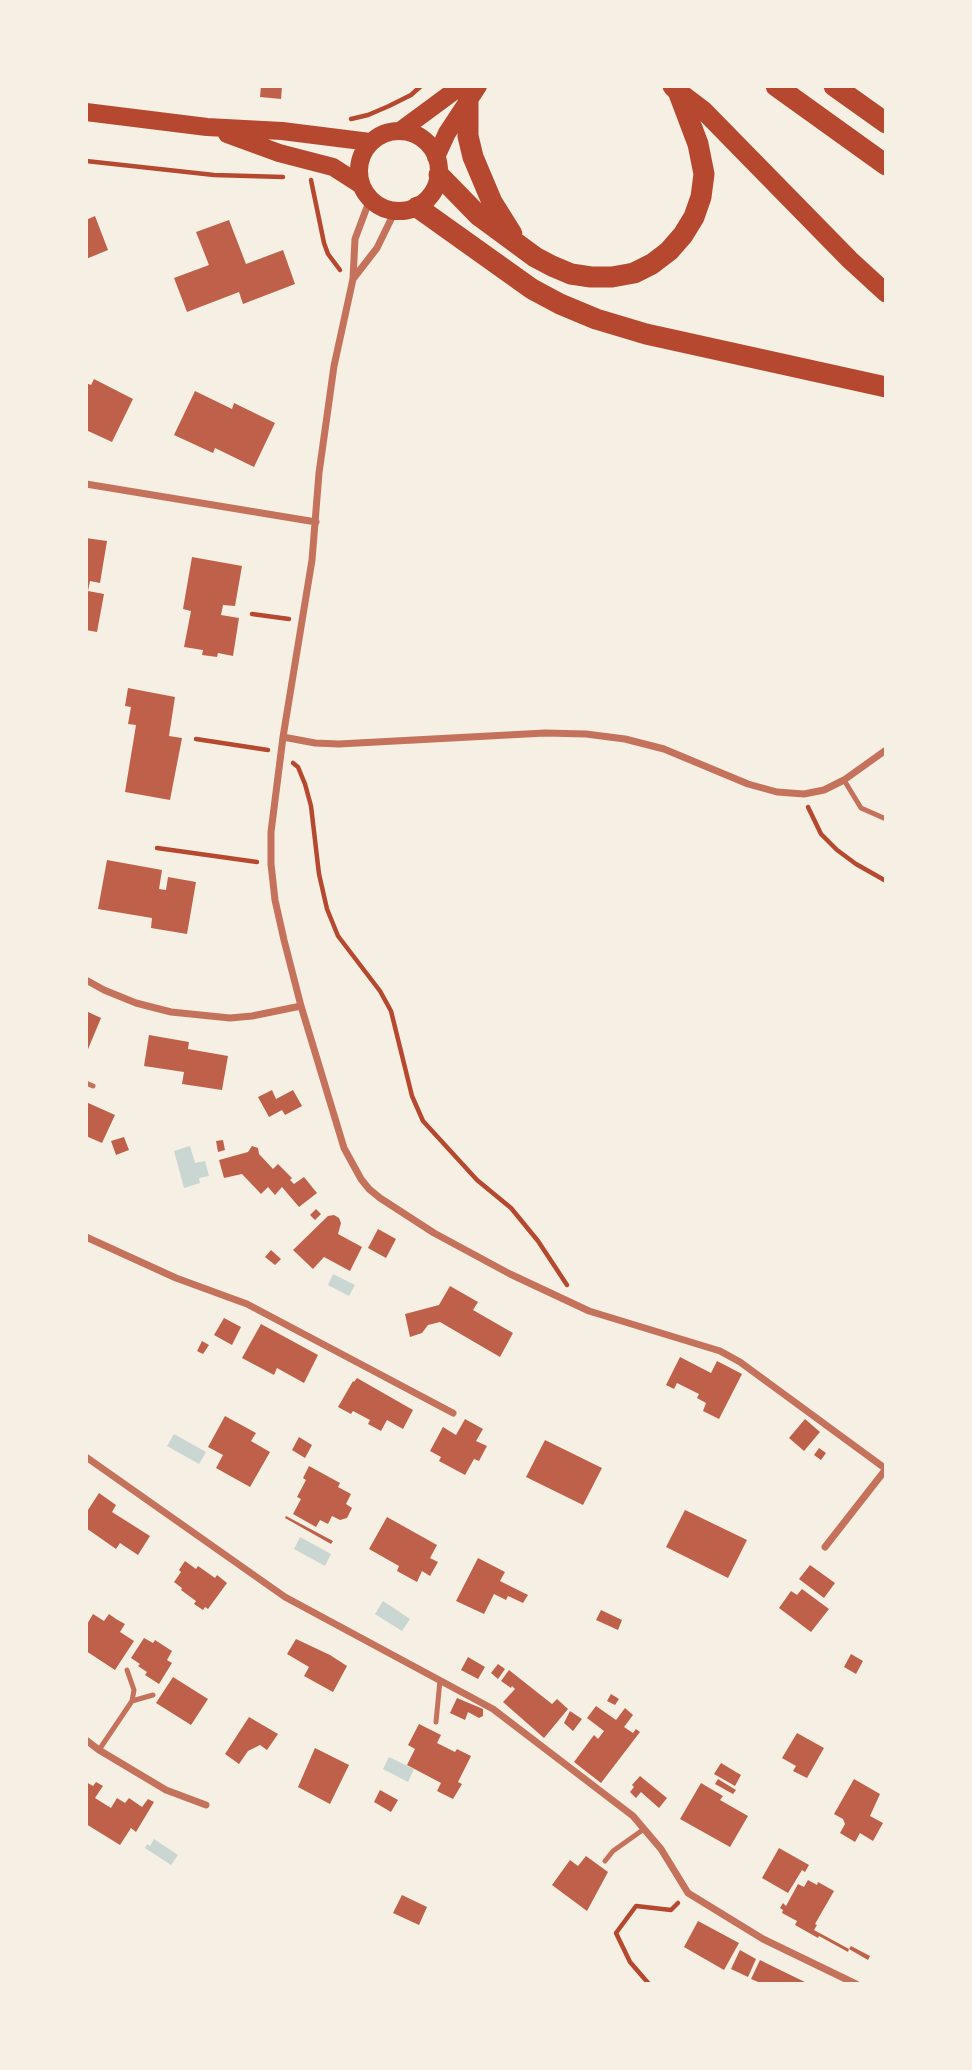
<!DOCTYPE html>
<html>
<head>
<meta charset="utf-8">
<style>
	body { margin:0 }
	#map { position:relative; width:972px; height:2070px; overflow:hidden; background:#f6efe4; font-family:Commissioner,sans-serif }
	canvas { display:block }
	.frame { position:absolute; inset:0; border:88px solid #f6efe4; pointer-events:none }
</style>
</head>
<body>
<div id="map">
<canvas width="972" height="2070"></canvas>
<div class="frame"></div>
</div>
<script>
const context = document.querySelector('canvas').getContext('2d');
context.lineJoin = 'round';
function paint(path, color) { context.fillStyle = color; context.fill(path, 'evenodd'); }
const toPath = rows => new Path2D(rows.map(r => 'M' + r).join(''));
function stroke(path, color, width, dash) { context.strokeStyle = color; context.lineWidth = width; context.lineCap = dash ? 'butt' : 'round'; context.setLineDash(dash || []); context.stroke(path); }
paint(toPath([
	[190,1146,195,1163,205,1161,209,1176,199,1178,200,1183,184,1188,174,1151],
	[333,1274,355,1285,349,1296,328,1285],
	[174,1434,206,1452,199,1464,167,1446],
	[300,1537,331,1554,325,1566,294,1549],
	[383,1601,410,1619,402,1631,375,1614],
	[389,1757,414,1769,408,1782,383,1769],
	[154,1839,178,1855,171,1865,145,1848,147,1844,150,1846]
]), '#c9d6d2');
paint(toPath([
	[261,86,282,86,281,99,260,97],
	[95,216,108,250,86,259,86,220],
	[229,220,246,264,283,250,295,284,243,304,239,292,187,312,174,278,209,265,196,232],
	[94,379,133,399,112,442,86,430,86,383,91,385],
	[195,391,232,409,234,403,275,423,254,467,215,448,213,453,174,435],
	[86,538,107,541,100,583,90,581,88,591,104,594,97,632,86,630],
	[192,557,242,566,235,606,223,605,221,615,239,618,233,656,218,653,217,657,202,655,203,650,184,647,191,611,183,609],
	[128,688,175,697,169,736,182,738,170,800,125,792,136,725,128,724,131,707,125,706],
	[107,860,162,870,159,889,166,890,168,877,196,882,187,934,151,928,152,918,98,909],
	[86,1011,101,1018,86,1054],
	[149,1035,189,1042,188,1049,228,1056,222,1090,182,1084,184,1072,144,1066],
	[272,1090,276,1099,293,1090,302,1106,285,1115,282,1110,269,1117,258,1097],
	[86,1102,115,1115,102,1143,86,1136],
	[124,1137,129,1150,116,1155,111,1141],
	[223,1140,225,1150,218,1152,216,1141],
	[252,1146,258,1148,259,1154,273,1169,278,1164,292,1178,290,1180,294,1184,304,1177,317,1193,299,1207,282,1187,275,1195,268,1187,261,1194,242,1174,224,1178,219,1160,248,1152],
	[316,1209,321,1214,315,1220,310,1215],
	[334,1215,339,1218,341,1223,338,1234,362,1247,350,1271,324,1257,313,1269,293,1250,328,1216],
	[378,1229,396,1239,386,1258,368,1248],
	[271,1250,281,1259,275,1265,265,1257],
	[450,1286,478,1302,473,1310,513,1333,500,1357,440,1322,428,1325,422,1333,410,1337,405,1314,439,1305],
	[224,1318,241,1327,232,1345,214,1335],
	[261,1324,318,1355,304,1383,277,1368,274,1375,242,1358],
	[202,1341,209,1345,203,1354,197,1351],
	[680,1357,711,1373,717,1361,742,1374,719,1419,703,1411,706,1403,697,1398,699,1394,677,1383,674,1389,666,1385],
	[357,1378,413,1410,403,1429,387,1420,381,1431,368,1424,370,1420,353,1411,351,1414,338,1407,353,1381,354,1382],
	[225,1416,256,1433,251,1441,270,1452,250,1487,216,1468,223,1455,208,1447],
	[465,1419,483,1429,476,1441,487,1446,479,1461,474,1459,465,1475,439,1461,441,1457,430,1451,443,1427,456,1435],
	[805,1419,820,1432,804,1451,789,1438],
	[299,1437,312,1445,305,1458,292,1450],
	[545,1440,602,1468,583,1505,526,1477],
	[819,1448,826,1453,821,1460,814,1455],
	[309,1466,340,1483,338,1487,351,1494,346,1504,352,1508,347,1518,340,1520,332,1516,328,1524,320,1520,316,1527,293,1514,301,1499,297,1497,306,1480,303,1478],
	[99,1493,116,1505,112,1512,150,1536,138,1555,120,1543,116,1549,86,1528,86,1513],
	[685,1510,747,1540,728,1578,666,1547],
	[286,1516,333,1541,331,1544,285,1518],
	[387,1517,437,1545,430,1558,438,1562,430,1576,422,1571,417,1582,397,1571,399,1566,369,1549],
	[478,1558,505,1572,500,1581,528,1595,523,1603,508,1596,506,1600,494,1594,484,1614,456,1601],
	[185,1561,196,1569,198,1566,215,1578,217,1575,227,1583,208,1609,205,1607,203,1610,194,1604,196,1601,181,1590,182,1588,174,1582,181,1572,179,1570],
	[810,1565,835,1583,824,1598,799,1579],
	[802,1589,829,1609,811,1632,779,1608,791,1591,797,1595],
	[601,1610,622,1620,618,1630,596,1620],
	[93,1614,104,1621,109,1614,116,1619,125,1624,120,1632,134,1641,115,1670,86,1651,86,1626],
	[144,1638,153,1643,155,1640,172,1651,167,1660,172,1663,159,1684,145,1675,147,1672,138,1666,140,1664,131,1658],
	[296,1639,330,1655,347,1666,333,1692,304,1676,309,1667,287,1654],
	[851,1654,863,1661,856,1674,844,1667],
	[468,1657,485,1667,478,1679,461,1670],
	[498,1664,505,1669,498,1679,491,1673],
	[509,1670,552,1704,557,1699,568,1709,544,1738,503,1702,515,1689,512,1686,511,1688,501,1681],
	[173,1677,208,1699,191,1725,156,1703],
	[611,1694,619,1699,615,1705,607,1701],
	[457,1698,483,1709,483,1716,479,1718,468,1712,465,1720,450,1713],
	[596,1706,616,1720,625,1708,633,1715,624,1727,633,1733,636,1729,640,1732,601,1783,574,1762,594,1735,598,1739,604,1731,587,1718],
	[570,1711,582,1719,573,1731,564,1723],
	[249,1717,278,1734,267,1750,260,1745,248,1751,239,1764,225,1754],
	[419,1724,441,1735,437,1743,455,1752,457,1749,471,1756,458,1782,462,1784,453,1799,437,1791,441,1783,407,1765,415,1749,408,1745],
	[797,1733,824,1748,807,1778,793,1771,796,1766,782,1758],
	[315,1748,349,1765,330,1804,298,1787],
	[721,1763,741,1775,735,1786,714,1774],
	[640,1776,667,1798,659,1808,641,1792,636,1798,630,1792,634,1787,632,1785],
	[718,1779,736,1790,733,1794,715,1784],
	[854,1779,880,1794,870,1816,883,1823,873,1841,860,1833,855,1842,840,1833,845,1824,843,1819,834,1814],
	[86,1782,93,1786,96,1782,103,1786,95,1798,111,1808,117,1798,125,1803,129,1798,142,1807,148,1799,154,1802,136,1832,131,1828,120,1845,86,1824],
	[701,1783,723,1796,720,1800,748,1816,730,1847,680,1819],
	[380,1790,398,1800,391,1812,374,1802],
	[779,1848,809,1865,805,1872,802,1870,788,1893,762,1878],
	[586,1856,608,1872,587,1911,552,1885,570,1860,578,1866],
	[808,1880,817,1885,818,1882,834,1891,815,1924,817,1925,814,1930,849,1949,851,1946,870,1956,868,1960,849,1949,848,1952,819,1936,818,1938,795,1925,797,1921,782,1913,783,1910,780,1908,783,1903,786,1906,798,1884,804,1887],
	[402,1895,427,1907,419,1925,393,1913],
	[698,1921,739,1943,724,1970,684,1947],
	[740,1950,756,1959,748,1977,731,1969],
	[760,1960,774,1967,809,1984,763,1984,751,1979]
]), '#bf614a');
stroke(toPath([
	[351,119,368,115,389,106,411,95,421,86],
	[86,161,214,175,283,177],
	[311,180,324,243,328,254,340,270],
	[252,614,289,619],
	[196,739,268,750],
	[293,763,298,767,305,784,311,806,319,874,327,909,338,936,380,991,391,1011,412,1096,423,1121,477,1180,511,1208,538,1241,567,1285],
	[808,807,821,834,837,850,856,864,886,881],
	[157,848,257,862],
	[649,1984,630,1962,616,1933,636,1906,671,1910,678,1903]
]), '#b5482f', 4.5);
stroke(toPath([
	[844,780,861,808,886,819],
	[86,1083,93,1086],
	[132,1701,153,1695],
	[436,1722,440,1680],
	[99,1750,132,1701,134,1690,127,1670],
	[605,1861,613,1851,644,1829]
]), '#c5725c', 5);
stroke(toPath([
	[370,199,355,239,353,279,334,366,319,473,312,560,283,737,271,832,271,864,275,900,284,940,301,1006,344,1148,361,1179,369,1189,380,1198,434,1233,510,1274,589,1311,720,1351,740,1362,886,1469,825,1547],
	[353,279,377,248,395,211],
	[86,484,316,522],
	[283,737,315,743,339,744,545,733,586,734,625,739,664,749,748,784,777,792,804,794,824,790,844,780,886,750],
	[86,980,104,990,136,1003,171,1012,230,1018,252,1016,301,1006],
	[86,1237,176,1278,247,1304,453,1413],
	[86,1457,285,1597,493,1709,633,1816,661,1849,688,1893,763,1939,856,1984],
	[86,1740,99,1750,166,1790,206,1805]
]), '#c5725c', 7);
stroke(toPath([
	[86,112,207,127,282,131,370,142],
	[400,131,461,86],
	'359 171a40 40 0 1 1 80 0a40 40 0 1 1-80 0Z',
	[227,134,279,153,333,167,361,185],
	[436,157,447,133,478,86]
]), '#b5482f', 18);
stroke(toPath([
	[678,91,703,110,850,260,886,293]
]), '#b5482f', 19);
stroke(toPath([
	[776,86,886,165],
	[834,86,886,123],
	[468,103,468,136,473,157,492,202,512,234],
	[439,175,478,215,535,257,552,266,571,274,591,277,612,277,634,273,652,264,669,251,683,235,694,217,701,197,704,174,698,144,678,91,673,86],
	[417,207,532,289,560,304,596,319,646,334,886,387]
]), '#b5482f', 21);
</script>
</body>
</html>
